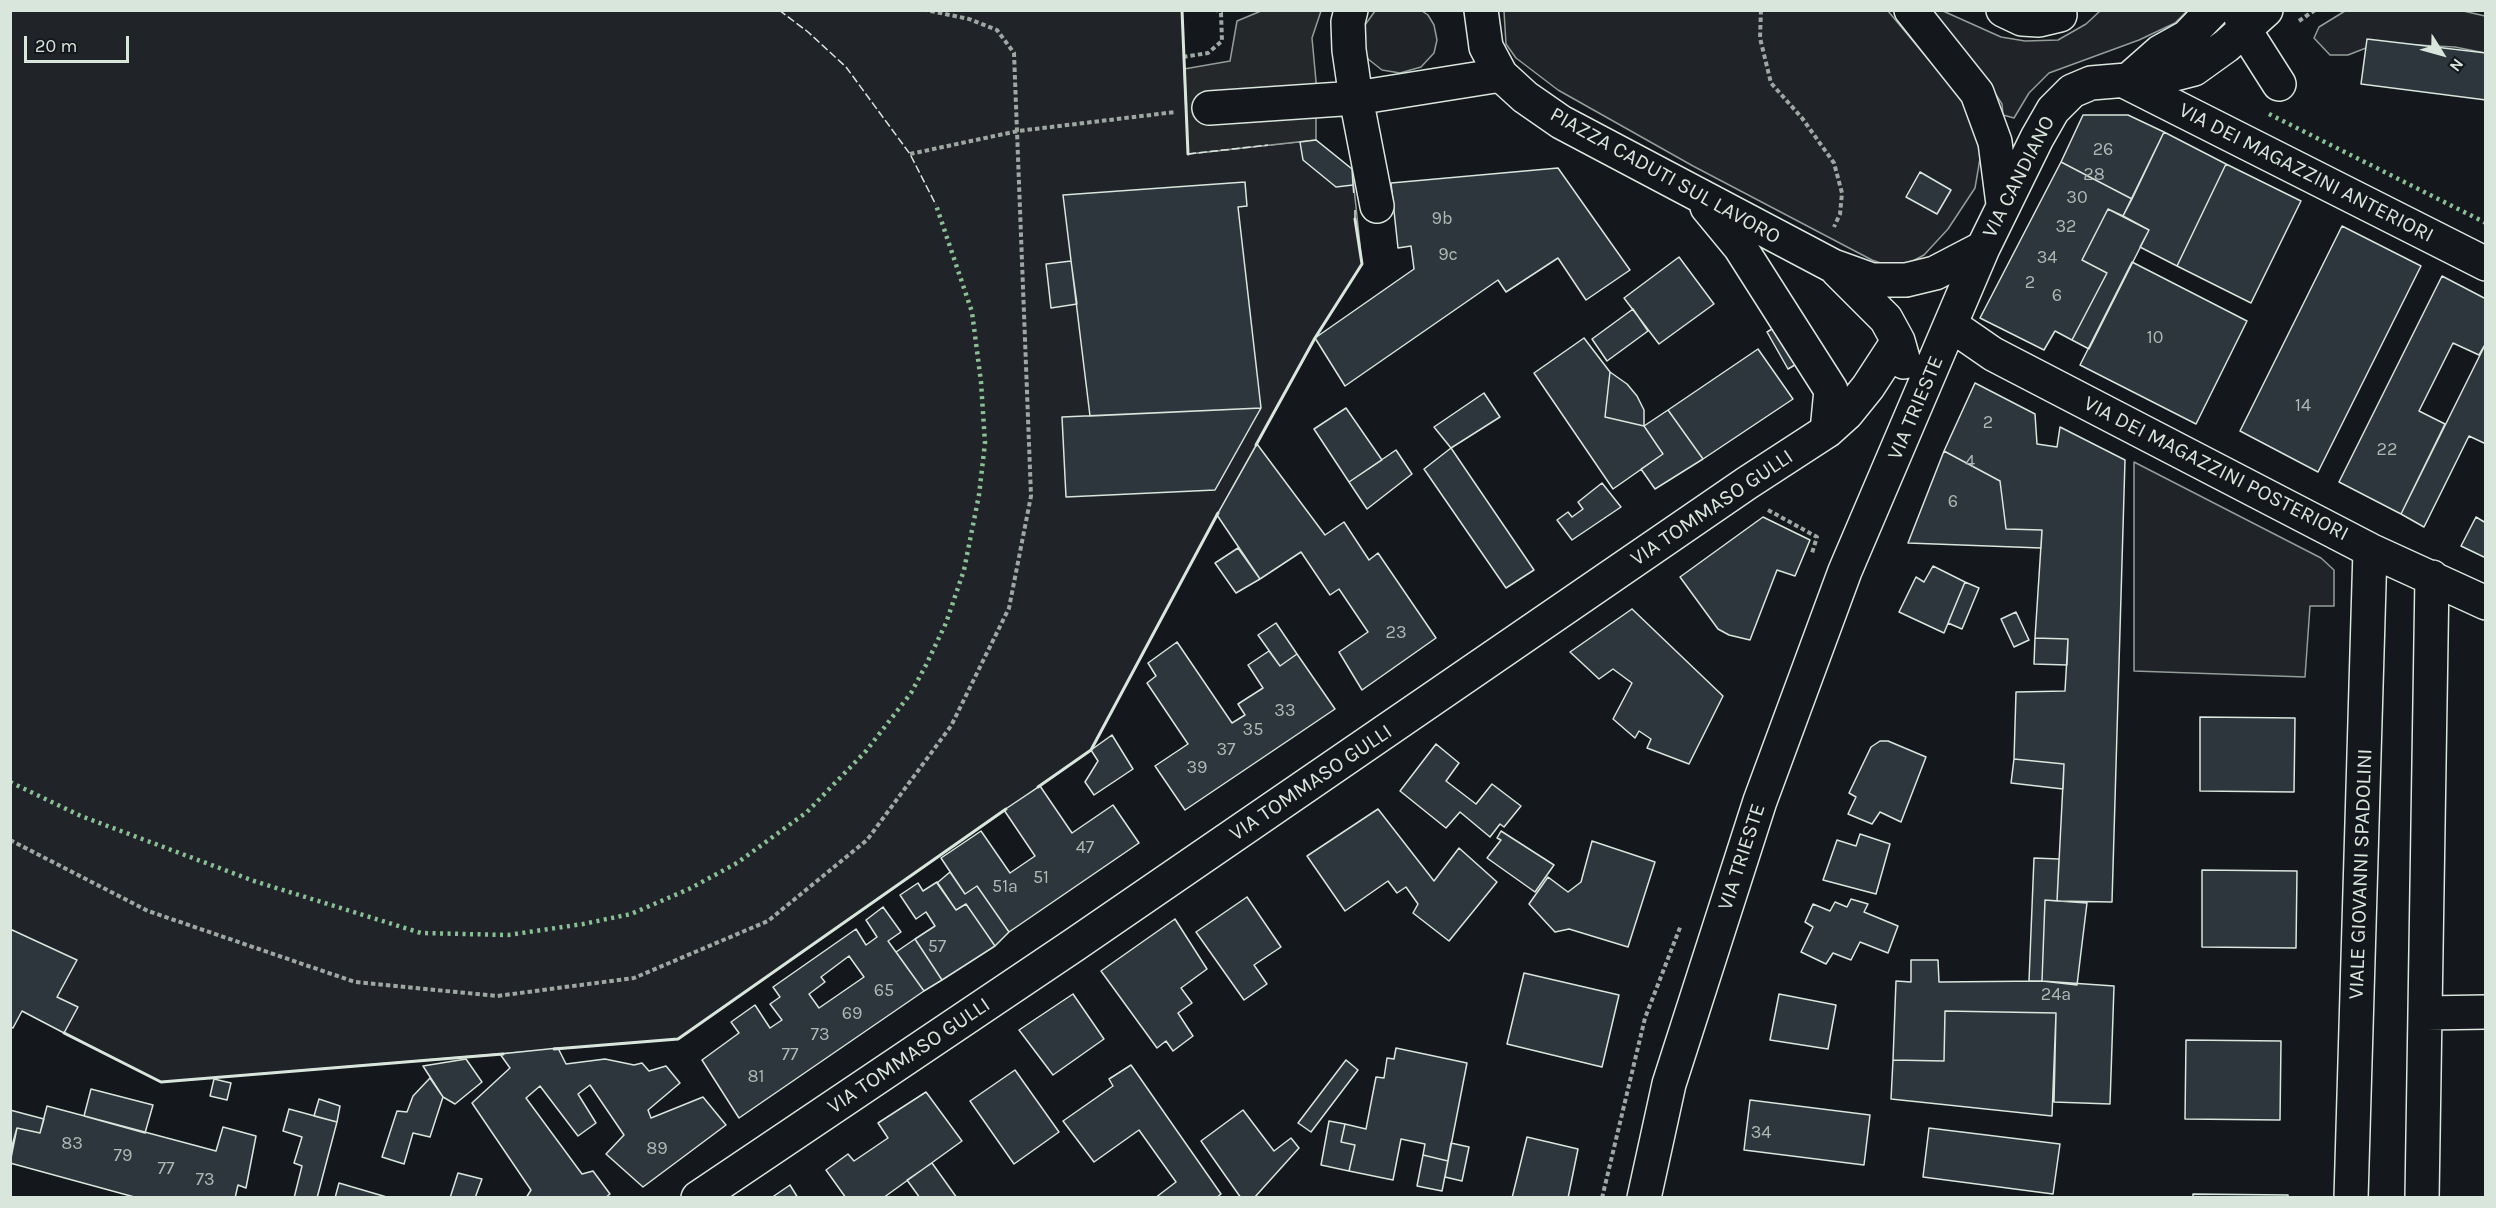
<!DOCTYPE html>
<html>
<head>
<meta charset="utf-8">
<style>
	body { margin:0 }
	#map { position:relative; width:2496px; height:1208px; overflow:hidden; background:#14181c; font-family:Karla,sans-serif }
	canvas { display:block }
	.frame { position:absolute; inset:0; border:12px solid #d8e6dc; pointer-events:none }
	.north { position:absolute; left:2412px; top:24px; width:60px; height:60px; -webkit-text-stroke:4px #14181c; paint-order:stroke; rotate:127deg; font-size:16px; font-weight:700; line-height:24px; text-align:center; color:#d8e6dc }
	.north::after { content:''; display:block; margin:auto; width:21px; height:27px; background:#d8e6dc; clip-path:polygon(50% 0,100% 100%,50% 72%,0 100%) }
	.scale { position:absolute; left:24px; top:36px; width:105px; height:27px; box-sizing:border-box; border:3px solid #d8e6dc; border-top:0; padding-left:8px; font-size:18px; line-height:21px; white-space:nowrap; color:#d8e6dc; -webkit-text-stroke:4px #14181c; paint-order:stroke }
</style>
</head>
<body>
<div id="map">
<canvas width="2496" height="1208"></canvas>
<div class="frame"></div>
<div class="north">N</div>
<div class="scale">20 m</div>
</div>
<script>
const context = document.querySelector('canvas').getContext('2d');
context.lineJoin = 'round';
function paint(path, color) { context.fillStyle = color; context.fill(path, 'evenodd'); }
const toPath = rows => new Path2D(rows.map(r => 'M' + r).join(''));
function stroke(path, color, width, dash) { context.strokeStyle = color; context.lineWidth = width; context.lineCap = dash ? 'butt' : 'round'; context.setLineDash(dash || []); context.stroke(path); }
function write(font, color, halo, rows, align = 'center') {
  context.font = font + ' Karla,sans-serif'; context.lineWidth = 4.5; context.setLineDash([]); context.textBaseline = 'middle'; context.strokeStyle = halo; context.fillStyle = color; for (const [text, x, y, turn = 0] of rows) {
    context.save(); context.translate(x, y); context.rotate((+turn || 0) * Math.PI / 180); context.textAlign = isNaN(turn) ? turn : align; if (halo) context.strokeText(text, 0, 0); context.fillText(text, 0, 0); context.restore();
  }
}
const green = toPath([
	[2459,10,2485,16,2485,53,2455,47,2397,44,2371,46,2348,55,2330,55,2314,38,2319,27,2345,11,2459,10],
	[10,11,1182,11,1188,154,1316,140,1352,169,1362,264,1315,339,1217,515,1091,750,678,1039,161,1082,11,1005,10,11],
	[1375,11,1422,11,1428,15,1434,25,1437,40,1434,53,1421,67,1400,73,1382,70,1368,59,1361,44,1365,25,1375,11],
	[1504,11,1888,11,1974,114,1982,147,1975,188,1948,229,1924,255,1898,269,1872,260,1693,166,1558,90,1516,58,1506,44,1504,11],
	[1933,11,1943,11,2001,37,2025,41,2058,40,2086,24,2100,11,2187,11,2175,23,2139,40,2049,73,2029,93,2014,118,2003,115,2002,104,1989,84,1933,11],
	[2134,462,2321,558,2334,570,2334,606,2310,606,2305,677,2134,671,2134,462]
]);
paint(green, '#202428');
stroke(green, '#939e99', 1.5);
const parking = toPath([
	[1261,11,1321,11,1312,38,1316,81,1316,140,1188,154,1184,69,1230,61,1237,21,1261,11]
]);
paint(parking, '#24282b');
stroke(parking, '#939e99', 1.5);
const building = toPath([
	[2367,39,2486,53,2486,100,2361,84,2367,39],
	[2083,115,2128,115,2164,132,2132,199,2061,162,2083,115],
	[2164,132,2226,164,2177,266,2140,247,2149,230,2123,216,2164,132],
	[1316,140,1352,169,1353,185,1336,187,1303,160,1300,142,1316,140],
	[2061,162,2132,199,2123,216,2108,209,2082,260,2107,273,2072,340,2055,331,2044,350,1980,318,2061,162],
	[2226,164,2301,201,2251,303,2177,266,2226,164],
	[1558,168,1630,270,1586,300,1558,258,1506,292,1498,280,1345,386,1315,338,1414,269,1411,246,1398,248,1391,183,1558,168],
	[1920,172,1951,190,1937,214,1906,197,1920,172],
	[1245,182,1247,206,1238,207,1261,408,1090,416,1063,195,1245,182],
	[2108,209,2149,230,2089,349,2072,340,2107,273,2082,260,2108,209],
	[2342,226,2421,266,2318,472,2240,431,2342,226],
	[1679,257,1714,304,1659,344,1624,298,1679,257],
	[1071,261,1077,304,1051,308,1046,264,1071,261],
	[2132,262,2247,321,2196,424,2080,365,2132,262],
	[2442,276,2486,299,2486,343,2479,355,2453,343,2419,411,2445,424,2401,514,2339,482,2442,276],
	[1633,309,1648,331,1607,361,1592,339,1633,309],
	[1797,314,1819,351,1788,369,1767,332,1797,314],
	[1584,338,1610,372,1605,417,1644,426,1663,454,1613,489,1534,373,1584,338],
	[2486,343,2486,444,2469,436,2424,527,2401,514,2486,343],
	[1758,349,1793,399,1703,459,1668,410,1758,349],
	[1610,372,1627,384,1637,396,1644,410,1644,426,1605,417,1610,372],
	[1975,383,2035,414,2037,444,2057,447,2060,427,2125,460,2112,902,2057,901,2064,764,2014,759,2016,692,2065,691,2068,639,2035,638,2042,530,2006,529,2000,481,1944,451,1975,383],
	[1484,393,1500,417,1451,448,1434,427,1484,393],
	[1261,408,1215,490,1066,497,1062,417,1261,408],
	[1346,408,1382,460,1349,482,1314,429,1346,408],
	[1668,410,1703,459,1655,489,1641,469,1663,454,1644,426,1668,410],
	[1257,444,1325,535,1344,522,1369,560,1378,553,1436,638,1362,690,1339,652,1368,632,1339,589,1330,595,1301,552,1260,579,1217,515,1257,444],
	[1451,448,1534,570,1506,588,1424,469,1451,448],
	[1396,450,1412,474,1367,509,1349,482,1396,450],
	[1944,451,2000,481,2006,529,2042,530,2041,548,1908,543,1944,451],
	[1602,483,1621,507,1572,540,1557,520,1568,512,1572,517,1583,509,1578,502,1602,483],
	[1763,517,1810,540,1795,576,1777,570,1750,640,1729,635,1718,629,1680,577,1763,517],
	[2476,517,2486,523,2486,558,2461,546,2476,517],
	[1238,548,1260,579,1236,593,1215,563,1238,548],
	[1933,566,1965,582,1944,633,1899,612,1916,577,1924,582,1933,566],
	[1965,582,1979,588,1962,629,1948,623,1965,582],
	[1632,609,1723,696,1689,764,1647,748,1651,739,1639,731,1635,738,1613,719,1632,683,1613,669,1599,679,1570,652,1632,609],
	[2016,612,2029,640,2014,647,2001,619,2016,612],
	[1276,623,1297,654,1280,666,1258,635,1276,623],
	[2035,638,2068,639,2067,665,2034,664,2035,638],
	[1177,642,1232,723,1245,715,1238,704,1263,688,1248,665,1269,651,1280,666,1297,654,1335,709,1185,810,1155,766,1188,744,1147,683,1156,676,1148,663,1177,642],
	[2200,717,2295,718,2294,792,2200,791,2200,717],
	[1112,735,1133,769,1094,795,1085,782,1098,761,1091,750,1112,735],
	[1880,741,1888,741,1926,757,1901,822,1880,812,1872,824,1848,814,1856,797,1849,793,1871,747,1880,741],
	[1436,744,1459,763,1446,781,1476,804,1492,784,1521,806,1504,827,1500,824,1490,837,1460,812,1446,828,1400,791,1436,744],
	[2014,759,2064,764,2063,789,2011,783,2014,759],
	[1040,786,1072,833,1113,805,1139,843,1009,932,977,886,965,894,941,858,981,831,1010,873,1035,856,1004,810,1040,786],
	[1378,809,1434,881,1459,848,1497,882,1449,941,1413,913,1418,904,1406,887,1397,893,1388,881,1345,911,1307,856,1378,809],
	[1501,831,1554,865,1535,892,1487,858,1501,840,1497,838,1501,831],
	[1860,834,1890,844,1876,894,1823,880,1837,840,1856,846,1860,834],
	[1592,841,1655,862,1628,947,1569,929,1555,932,1529,904,1548,877,1568,892,1581,882,1592,841],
	[2034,858,2059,859,2057,901,2045,900,2042,981,2029,981,2034,858],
	[2202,870,2297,871,2296,948,2202,947,2202,870],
	[950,872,965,894,977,886,1009,932,995,946,966,904,956,910,937,883,950,872],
	[937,882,956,910,966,904,995,946,942,980,915,939,935,926,926,912,916,919,900,895,918,883,923,891,937,882],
	[1247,897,1281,947,1254,965,1267,984,1244,1000,1196,932,1247,897],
	[1851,899,1868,904,1864,912,1898,926,1888,953,1860,942,1851,960,1833,953,1826,964,1801,952,1813,927,1805,922,1813,904,1830,911,1835,902,1847,907,1851,899],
	[2045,900,2087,903,2077,985,2042,981,2045,900],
	[883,907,901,932,888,941,924,991,739,1118,702,1060,739,1033,731,1022,755,1005,770,1028,782,1020,770,1004,780,997,773,987,856,929,866,945,877,937,866,920,883,907],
	[849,956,864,977,819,1008,809,994,825,982,821,977,849,956],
	[1175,919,1207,969,1181,988,1192,1003,1178,1013,1193,1036,1173,1051,1166,1041,1157,1048,1101,971,1175,919],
	[10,929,77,960,57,997,78,1007,64,1033,22,1011,13,1028,10,1027,10,929],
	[915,939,942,980,924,991,896,952,915,939],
	[1911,960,1938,960,1939,982,2042,981,2114,986,2110,1104,2054,1102,2056,1013,1945,1011,1944,1061,1893,1060,1896,981,1911,982,1911,960],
	[1524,973,1619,995,1602,1067,1507,1044,1524,973],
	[1073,994,1104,1039,1053,1075,1019,1030,1073,994],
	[1779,994,1836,1005,1828,1049,1770,1040,1779,994],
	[1945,1011,2056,1013,2052,1116,1891,1099,1893,1060,1944,1061,1945,1011],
	[2186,1040,2281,1041,2280,1120,2185,1119,2186,1040],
	[558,1048,566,1064,605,1059,634,1065,642,1063,649,1071,666,1066,680,1083,648,1110,651,1118,703,1097,726,1125,643,1187,606,1154,624,1135,590,1085,578,1094,596,1123,578,1136,540,1086,526,1098,582,1174,593,1171,610,1194,605,1198,526,1198,531,1190,472,1103,510,1068,500,1054,558,1048],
	[1396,1048,1467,1063,1448,1161,1423,1155,1425,1144,1401,1139,1393,1180,1349,1171,1355,1145,1341,1142,1345,1124,1366,1129,1376,1077,1384,1078,1387,1058,1394,1059,1396,1048],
	[466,1059,482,1082,455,1104,443,1097,423,1066,466,1059],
	[1346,1060,1358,1070,1311,1132,1298,1123,1346,1060],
	[1131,1065,1221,1194,1216,1198,1155,1198,1176,1182,1139,1130,1094,1162,1063,1121,1113,1086,1109,1079,1131,1065],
	[1015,1070,1059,1132,1014,1164,970,1101,1015,1070],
	[430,1078,443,1097,430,1137,413,1133,404,1164,382,1157,397,1111,407,1112,413,1096,430,1078],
	[214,1079,231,1083,227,1100,210,1096,214,1079],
	[91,1089,153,1105,145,1133,84,1116,91,1089],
	[926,1092,962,1141,883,1198,846,1198,826,1170,848,1154,854,1161,888,1138,878,1123,926,1092],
	[319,1099,340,1106,337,1122,314,1116,319,1099],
	[1750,1100,1870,1115,1864,1165,1744,1150,1750,1100],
	[47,1106,216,1151,223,1127,256,1136,246,1188,238,1185,235,1198,138,1198,10,1163,17,1128,40,1133,47,1106],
	[289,1109,337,1122,317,1198,294,1198,302,1166,294,1163,302,1137,283,1131,289,1109],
	[10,1110,44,1119,40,1133,17,1128,10,1153,10,1110],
	[1243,1110,1274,1151,1291,1138,1299,1148,1254,1198,1241,1198,1201,1141,1243,1110],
	[1329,1121,1345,1124,1341,1142,1355,1145,1349,1171,1321,1165,1329,1121],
	[1929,1128,2060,1144,2053,1194,1923,1177,1929,1128],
	[1527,1137,1578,1149,1568,1198,1512,1198,1527,1137],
	[1451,1143,1469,1147,1462,1181,1445,1177,1451,1143],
	[1423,1155,1448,1161,1442,1191,1417,1186,1423,1155],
	[932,1163,957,1198,920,1198,907,1180,932,1163],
	[458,1173,482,1179,475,1198,450,1198,458,1173],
	[339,1183,390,1198,335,1198,339,1183],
	[790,1185,798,1198,771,1198,790,1185],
	[2193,1194,2288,1195,2288,1198,2193,1198,2193,1194]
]);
paint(building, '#2c363c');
stroke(building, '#d8e6dc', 1.5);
const minor = toPath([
	[1351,10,1348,22,1349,50,1356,98,1501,75],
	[1481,10,1486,47,1501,75,1525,97,1561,122,1833,266,1872,280,1906,280,1935,273,1983,248],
	[1911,10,1977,93,1995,142,2003,204],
	[2003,10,2022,19,2039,20,2060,15],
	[2239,10,2244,29,2279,84],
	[2126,82,2486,264],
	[2126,82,2160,52,2187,37,2213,10],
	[1209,108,1356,98,1377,206],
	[1707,207,1740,247,1831,390,1827,431],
	[1837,270,1886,319,1898,341,1904,362],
	[1951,325,1993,354,2370,550,2486,603],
	[2426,1013,2486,1012],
	[698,1198,1074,945,1747,483,1827,431,1847,413,1868,387,1898,341],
	[1644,1198,1669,1084,1760,801,1845,571,1983,248,2037,138,2053,110,2072,91,2091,83,2163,77,2194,69,2226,46,2266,10],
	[2351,1198,2370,550],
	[2422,1198,2432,577]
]);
stroke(minor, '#d8e6dc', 36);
stroke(toPath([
	[1761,10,1760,38,1771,83,1802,118,1834,163,1842,193,1840,214,1834,227],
	[2299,21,2315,10],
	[1183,57,1208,53,1222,41,1221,13,1217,10],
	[910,154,1018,131,1175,112],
	[1768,510,1817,537,1812,553],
	[10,840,148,911,355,982,497,996,634,978,768,921,867,840,951,726,1009,608,1031,496,1014,53,997,30,969,19,926,10],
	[1602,1198,1645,1018,1681,925]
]), '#9da8a2', 4, [4.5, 3]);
stroke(minor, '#14181c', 33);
stroke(toPath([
	[2269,114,2486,223],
	[10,782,81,816,254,881,421,933,508,935,583,924,631,914,689,889,737,863,807,812,866,751,911,693,926,665,946,623,964,570,979,495,985,443,981,382,972,312,936,205]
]), '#8ac095', 4.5, [3, 4.5]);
stroke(toPath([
	[779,10,808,32,846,67,910,154,936,205],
	[1188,154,1268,145],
	[1353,185,1354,196],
	[1355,210,1355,219]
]), '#d8e6dc', 1.5, [8, 3]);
stroke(toPath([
	[1182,10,1188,154],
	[1256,445,1315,338,1362,264,1355,219],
	[1038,787,1091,750,1218,513],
	[64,1033,161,1082,503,1054],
	[554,1049,678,1039,1006,809]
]), '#d8e6dc', 3);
write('18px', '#adbab4', null, [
	["26",2103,150],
	["28",2094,175],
	["30",2077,198],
	["9b",1442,219],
	["32",2066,227],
	["9c",1448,255],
	["34",2047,258],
	["2",2030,283],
	["6",2057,296],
	["10",2155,338],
	["14",2303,406],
	["2",1988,423],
	["22",2387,450],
	["4",1970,462],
	["6",1953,502],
	["23",1396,633],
	["33",1285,711],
	["35",1253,730],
	["37",1226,750],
	["39",1197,768],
	["47",1085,848],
	["51",1041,878],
	["51a",1005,887],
	["57",937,947],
	["65",884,991],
	["24a",2056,995],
	["69",852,1014],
	["73",820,1035],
	["77",790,1055],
	["81",756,1077],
	["34",1761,1133],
	["83",72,1144],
	["89",657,1149],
	["79",123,1156],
	["77",166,1169],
	["73",205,1180]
]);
write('21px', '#d8e6dc', '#14181c', [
	["VIA DEI MAGAZZINI ANTERIORI",2306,173,27],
	["PIAZZA CADUTI SUL LAVORO",1665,176,29],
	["VIA CANDIANO",2019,177,-63],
	["VIA TRIESTE",1916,408,-67],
	["VIA DEI MAGAZZINI POSTERIORI",2216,469,27],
	["VIA TOMMASO GULLI",1712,508,-34],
	["VIA TOMMASO GULLI",1311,783,-34],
	["VIA TRIESTE",1742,857,-72],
	["VIALE GIOVANNI SPADOLINI",2361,874,-88],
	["VIA TOMMASO GULLI",909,1056,-34]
]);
</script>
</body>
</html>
